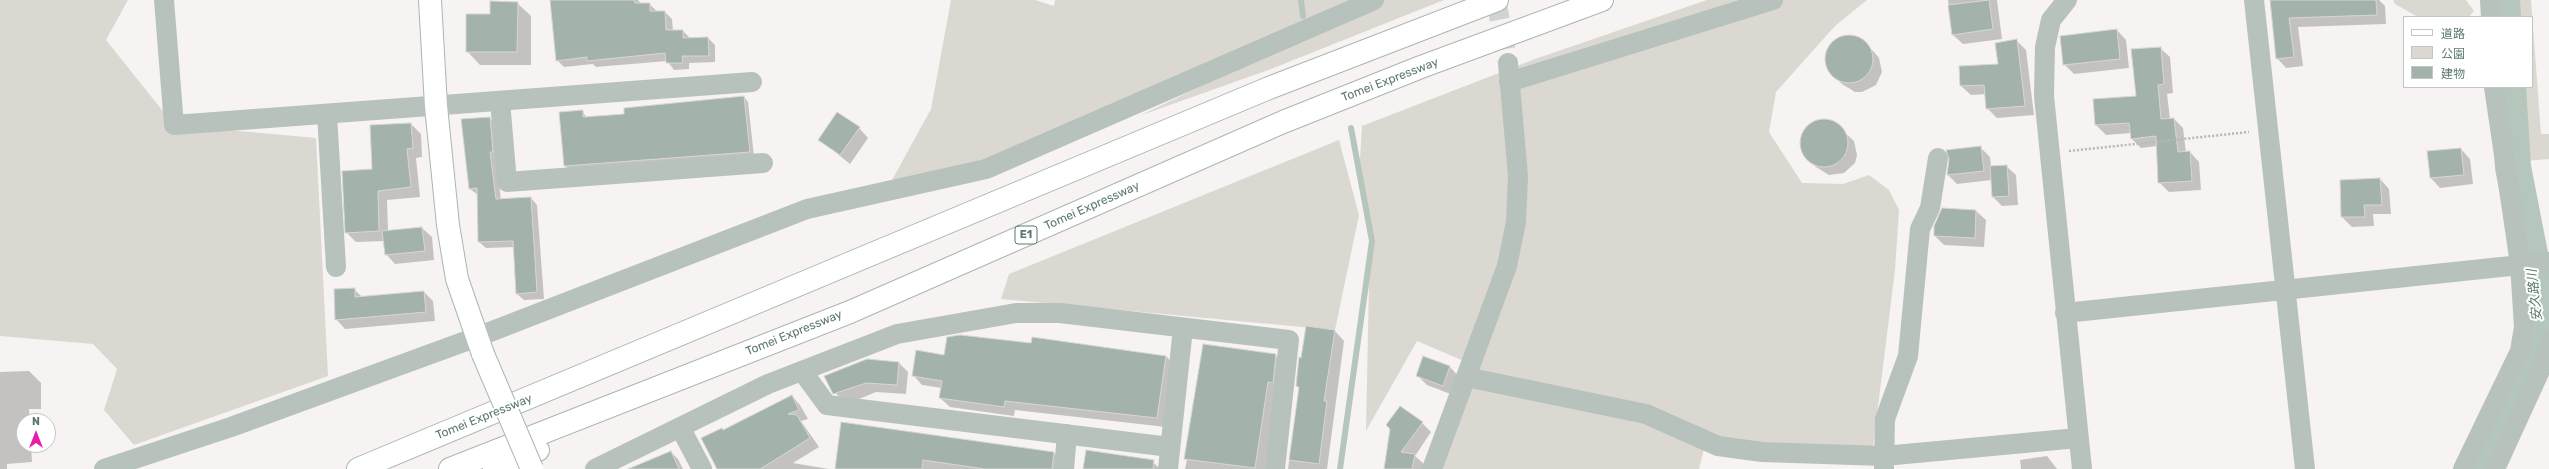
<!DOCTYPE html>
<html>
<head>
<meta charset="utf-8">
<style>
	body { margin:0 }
	#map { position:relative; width:2549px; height:469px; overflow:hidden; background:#f6f3f2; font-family:Rubik,"Noto Sans JP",sans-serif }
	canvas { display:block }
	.legend { position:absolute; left:2403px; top:16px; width:130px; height:72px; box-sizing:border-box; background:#fff; border:1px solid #bec9c4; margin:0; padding:5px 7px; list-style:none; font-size:12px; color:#5c796c }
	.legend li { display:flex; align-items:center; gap:8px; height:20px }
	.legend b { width:20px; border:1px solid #bec9c4 }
	.north { position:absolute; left:16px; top:413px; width:40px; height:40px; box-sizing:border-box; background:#fff; border:1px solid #bec9c4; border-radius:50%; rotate:0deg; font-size:11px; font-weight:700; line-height:16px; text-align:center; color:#5c796c }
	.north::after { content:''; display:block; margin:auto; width:14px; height:18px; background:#eb1da4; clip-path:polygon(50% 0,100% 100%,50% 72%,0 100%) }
</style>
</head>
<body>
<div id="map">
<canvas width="2549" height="469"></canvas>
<ul class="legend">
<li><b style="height:5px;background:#fff"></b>道路</li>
<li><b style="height:11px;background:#dbd8d1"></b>公園</li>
<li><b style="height:11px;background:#a3b3ab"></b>建物</li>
</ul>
<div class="north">N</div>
</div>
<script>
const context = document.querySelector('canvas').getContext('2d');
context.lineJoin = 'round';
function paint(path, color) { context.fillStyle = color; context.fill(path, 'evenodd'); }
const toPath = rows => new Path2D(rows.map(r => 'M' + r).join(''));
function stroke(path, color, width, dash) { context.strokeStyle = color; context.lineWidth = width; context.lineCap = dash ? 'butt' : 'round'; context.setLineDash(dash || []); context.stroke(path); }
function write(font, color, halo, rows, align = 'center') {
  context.font = font + ' Rubik,"Noto Sans JP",sans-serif'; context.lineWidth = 4; context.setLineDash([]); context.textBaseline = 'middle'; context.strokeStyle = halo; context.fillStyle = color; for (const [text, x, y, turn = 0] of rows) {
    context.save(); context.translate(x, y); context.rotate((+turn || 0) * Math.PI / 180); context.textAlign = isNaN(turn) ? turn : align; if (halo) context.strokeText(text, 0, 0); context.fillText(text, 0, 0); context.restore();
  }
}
paint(toPath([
	[0,0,128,0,106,40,174,125,316,138,328,376,134,445,104,410,117,369,93,344,0,336],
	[951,0,1035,0,1054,6,1055,0,1374,0,980,171,891,182,931,109],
	[1381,0,1444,0,1271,69,1139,116],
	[1707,0,1867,0,1835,26,1776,92,1769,132,1802,183,1843,184,1869,175,1889,190,1899,210,1895,270,1872,455,1706,441,1699,469,1432,469,1471,364,1417,341,1366,431,1370,232,1359,175,1362,126,1535,59],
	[2393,0,2466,0,2474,11,2469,17,2418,17,2395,4],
	[2508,0,2531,0,2541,134,2549,134,2549,159,2525,161,2517,87,2532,87,2532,17,2510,17],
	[1339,140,1359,215,1335,330,1001,299,1009,274]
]), '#dbd8d1');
paint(toPath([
	[575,0,638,0,641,4,649,4,657,11,665,12,672,19,673,31,683,31,690,38,708,38,715,45,715,62,689,63,689,69,674,70,667,61,596,67,593,64,564,67,557,60],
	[1948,0,1997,0,2002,39,1963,44,1953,35],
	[2271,0,2379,0,2385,6,2386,24,2298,27,2303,66,2286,68,2277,58],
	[517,3,531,16,531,65,480,65,467,51],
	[2117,30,2126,40,2129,68,2074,74,2064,64],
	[1850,36,1864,42,1874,52,1879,58,1882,72,1876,85,1862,92,1855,92,1842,84,1832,74,1826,60,1831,46,1836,41],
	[2016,40,2026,50,2034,115,1997,118,1987,108,1986,94,1971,95,1961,86,1999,65],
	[2160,48,2170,57,2173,93,2167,94,2170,119,2174,119,2183,128,2186,153,2190,152,2199,162,2201,190,2169,192,2159,182,2157,146,2141,148,2132,139,2131,133,2106,135,2096,125,2094,100,2137,97],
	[744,97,748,102,754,157,570,170,565,166,582,111,587,118,626,115],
	[489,118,496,124,496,158,501,200,531,198,537,205,544,299,524,300,517,294,514,247,486,248,479,242,478,195,470,189],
	[1817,121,1832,121,1854,141,1857,155,1855,163,1844,173,1829,175,1816,167,1807,157,1801,143,1805,129],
	[411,124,421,134,422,157,416,158,420,197,387,200,388,231,422,228,432,237,434,260,395,264,386,254,384,241,356,242,346,232,373,170],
	[859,128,868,138,850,164,819,139],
	[1980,147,1990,157,1991,166,2006,166,2016,175,2018,205,2002,206,1993,197,1992,180,1957,184,1948,175],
	[2461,149,2470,159,2473,184,2440,188,2431,178,2428,152],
	[2380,179,2389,189,2391,214,2373,214,2374,226,2352,227,2342,217,2341,181],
	[1942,209,1976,211,1986,220,1984,247,1944,245,1935,236],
	[354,289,363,298,424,292,433,301,435,321,345,329,336,319],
	[1335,331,1344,341,1327,469,1288,469,1299,389,1297,386,1302,359],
	[1032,344,1166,356,1175,366,1166,427,1015,410,1014,416,950,407,940,398,942,388,922,385,913,375,945,356],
	[1275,355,1285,365,1266,469,1185,469,1187,460,1185,458],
	[899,363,908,372,906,394,876,392,847,404,830,388,825,377],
	[1450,367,1459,377,1453,395,1427,385,1417,375],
	[29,371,41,383,41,409,29,409,30,421,24,421,24,445,31,445,32,462,7,464,7,469,0,469,0,372],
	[792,396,800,405,808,419,801,421,819,447,793,463,829,469,717,469,703,439,722,429,724,431],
	[842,423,1053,452,1062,461,1061,469,836,469],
	[1422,423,1431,432,1415,456,1424,464,1423,469,1385,469,1391,429],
	[1087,451,1150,459,1160,469,1084,469],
	[671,452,678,459,683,469,652,469],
	[2047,456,2057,469,2021,469,2020,460]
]), '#0003');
stroke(toPath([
	[1301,0,1303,16],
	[1340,469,1372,241,1351,128]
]), '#b5c7bc', 6);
stroke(toPath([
	[2502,0,2503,17],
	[2479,469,2530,358,2539,323,2535,280,2513,167,2508,87]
]), '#b5c7bc', 36);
const building = toPath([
	[550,0,634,0,635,3,650,3,650,11,665,11,666,30,683,30,683,38,708,37,709,56,682,56,683,63,666,63,665,53,587,61,587,57,556,61,550,0],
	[1989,0,1993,29,1952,35,1948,5,1989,0],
	[2270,0,2376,0,2377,15,2289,18,2294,57,2276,59,2270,0],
	[490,1,518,2,517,52,466,52,466,14,490,14,490,1],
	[2117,29,2120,59,2063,65,2060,36,2117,29],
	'1825 59a24 24 0 1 1 48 0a24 24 0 1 1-48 0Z',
	[2017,39,2025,106,1986,109,1984,85,1960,86,1959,66,1998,64,1995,43,2017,39],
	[2161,47,2164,84,2158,85,2161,119,2174,118,2178,152,2190,151,2192,181,2158,183,2156,136,2131,139,2129,123,2095,125,2093,99,2136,96,2131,49,2161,47],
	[744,96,750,152,564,166,559,112,583,110,583,117,624,114,624,108,744,96],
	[837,112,860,127,840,155,818,140,837,112],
	[490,117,493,152,490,152,496,199,531,197,537,292,516,294,513,241,478,242,477,188,469,189,461,119,490,117],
	'1800 143a24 24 0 1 1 48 0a24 24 0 1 1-48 0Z',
	[411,123,413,148,407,149,411,187,378,191,379,231,345,233,342,171,372,169,370,125,411,123],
	[1981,146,1984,171,1947,175,1949,159,1946,150,1981,146],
	[2461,148,2464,175,2430,178,2427,151,2461,148],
	[2007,165,2009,196,1992,197,1990,166,2007,165],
	[2380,178,2382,205,2364,205,2365,217,2341,217,2340,180,2380,178],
	[1942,208,1976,210,1975,238,1934,236,1934,226,1942,208],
	[422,227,425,251,385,255,382,231,422,227],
	[355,288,355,297,424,291,426,312,335,320,334,289,355,288],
	[1306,326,1335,330,1324,401,1327,401,1319,464,1289,460,1299,387,1296,386,1299,357,1301,358,1306,326],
	[960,335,1031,343,1032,337,1166,356,1157,418,1005,401,1004,407,939,398,942,381,912,376,916,350,944,355,947,337,960,335],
	[1203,344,1276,354,1273,383,1268,382,1255,468,1184,459,1203,344],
	[1423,356,1450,366,1443,386,1416,376,1423,356],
	[867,359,899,362,897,385,866,383,833,394,824,376,867,359],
	[792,395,799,410,788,414,797,415,810,438,760,469,717,469,701,438,722,428,723,430,792,395],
	[1400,406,1423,422,1401,452,1415,454,1412,469,1384,469,1390,429,1386,425,1400,406],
	[841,422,1054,452,1052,469,985,469,923,460,922,469,835,469,841,422],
	[1086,450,1154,460,1153,469,1083,469,1086,450],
	[671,451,679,469,628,469,671,451]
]);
paint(building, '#a3b3ab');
stroke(building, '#d7d5d5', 1);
stroke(toPath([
	[1496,0,1508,63]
]), '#d0d4d0', 20, [20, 10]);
const secondary = toPath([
	[430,0,436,106,448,225,457,279,483,354]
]);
const highway = toPath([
	[358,469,1269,88,1497,0],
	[450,469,850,312,1283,122,1421,67,1602,0],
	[494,469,538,450]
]);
stroke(secondary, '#aab7b1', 24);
stroke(highway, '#abb5b1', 24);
stroke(toPath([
	[2069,151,2249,132]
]), '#b2bab7', 2.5, [2, 2]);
stroke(toPath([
	[164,0,174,125,752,82],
	[2067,0,2051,20,2045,47,2044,96,2082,469],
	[2254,0,2305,469],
	[2490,0,2491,17],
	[1509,82,1773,0],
	[500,101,507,182,763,163],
	[327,114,336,267],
	[2065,313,2549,262],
	[802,371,827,405,1170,447],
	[1466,377,1646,414,1718,446,1762,452,1884,456,2078,438],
	[680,427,702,469],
	[104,469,231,427,477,337,807,209,986,169,1374,0],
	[595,469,768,384,897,334,1016,313,1060,313,1289,340,1275,469],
	[1064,469,1067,434],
	[1168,469,1183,328],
	[1432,469,1507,266,1516,222,1518,176,1508,63],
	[1884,469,1885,419,1908,356,1920,229,1930,208,1938,158],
	[2463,469,2520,351,2524,327,2520,264,2494,87],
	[2495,469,2544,362,2549,340]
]), '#b7c2bd', 20);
stroke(secondary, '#fff', 22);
stroke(highway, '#fff', 22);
const secondaryBridge = toPath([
	[483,354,532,469]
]);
stroke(secondaryBridge, '#aab7b1', 24, []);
stroke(secondaryBridge, '#fff', 22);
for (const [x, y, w] of [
	[1026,235,22]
]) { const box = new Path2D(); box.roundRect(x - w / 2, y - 9, w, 18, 3); context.fillStyle = '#fff'; context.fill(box); stroke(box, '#5c796c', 1); }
write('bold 11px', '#5c796c', null, [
	["E1",1026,235]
]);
write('12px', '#5c796c', '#fff', [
	["Tomei Expressway",1390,80,-21],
	["Tomei Expressway",1092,206,-24],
	["Tomei Expressway",794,333,-22],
	["Tomei Expressway",484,417,-22]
]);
write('italic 13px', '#5a7b66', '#fff', [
	["安久路川",2535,295,-96]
]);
</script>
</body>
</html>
